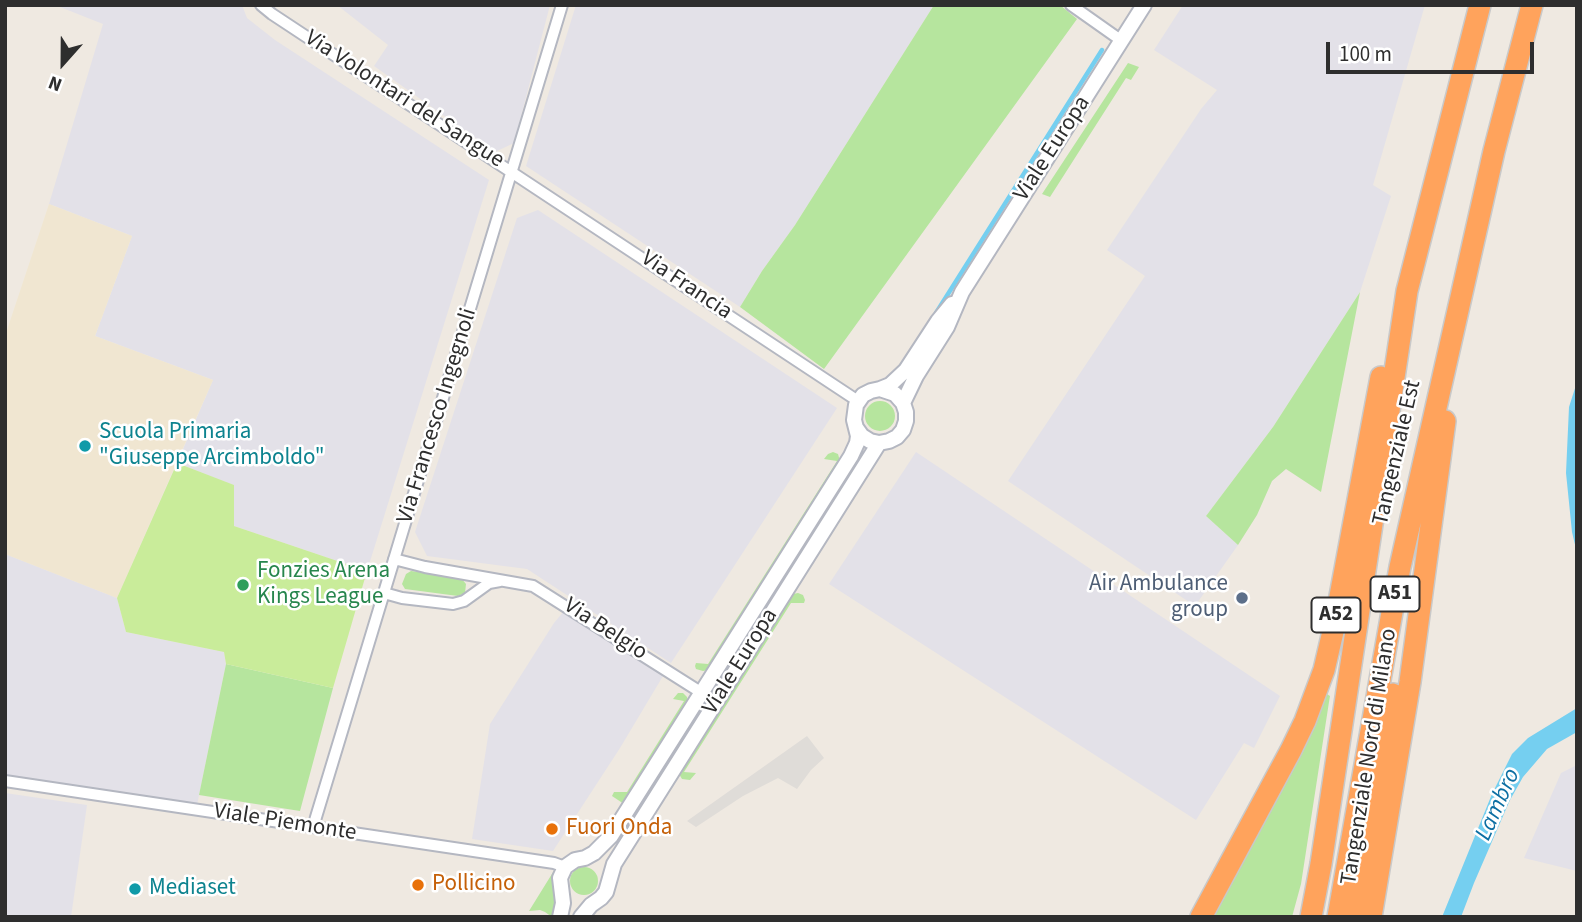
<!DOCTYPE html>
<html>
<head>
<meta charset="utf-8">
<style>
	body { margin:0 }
	#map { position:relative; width:1582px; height:922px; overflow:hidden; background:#efe9e1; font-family:"Source Sans 3",sans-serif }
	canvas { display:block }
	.frame { position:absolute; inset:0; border:7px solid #2e2e2e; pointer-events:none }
	.north { position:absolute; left:28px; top:28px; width:70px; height:70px; -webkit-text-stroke:5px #fff; paint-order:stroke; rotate:201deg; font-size:19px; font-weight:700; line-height:28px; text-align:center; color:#2e2e2e }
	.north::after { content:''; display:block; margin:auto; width:24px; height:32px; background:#2e2e2e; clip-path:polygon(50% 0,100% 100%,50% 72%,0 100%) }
	.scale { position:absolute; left:1326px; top:42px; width:208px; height:32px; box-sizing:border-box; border:4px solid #2e2e2e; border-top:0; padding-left:9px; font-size:21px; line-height:24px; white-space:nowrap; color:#2e2e2e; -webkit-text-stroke:5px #fff; paint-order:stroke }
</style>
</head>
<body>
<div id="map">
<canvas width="1582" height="922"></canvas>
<div class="frame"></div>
<div class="north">N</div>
<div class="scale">100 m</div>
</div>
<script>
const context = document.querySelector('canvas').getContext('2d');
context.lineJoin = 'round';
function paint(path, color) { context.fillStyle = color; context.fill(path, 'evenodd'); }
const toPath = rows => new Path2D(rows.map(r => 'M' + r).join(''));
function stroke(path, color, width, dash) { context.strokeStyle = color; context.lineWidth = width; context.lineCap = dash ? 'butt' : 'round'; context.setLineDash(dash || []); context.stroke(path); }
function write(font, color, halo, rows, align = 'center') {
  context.font = font + ' "Source Sans 3",sans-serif'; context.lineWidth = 5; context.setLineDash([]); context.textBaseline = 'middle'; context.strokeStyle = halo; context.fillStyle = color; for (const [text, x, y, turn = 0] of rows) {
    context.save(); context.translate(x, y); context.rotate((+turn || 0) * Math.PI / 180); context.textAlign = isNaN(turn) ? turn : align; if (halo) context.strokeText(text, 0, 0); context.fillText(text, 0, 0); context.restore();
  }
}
paint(toPath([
	[55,5,242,5,247,18,275,40,489,180,367,571,234,526,233,485,177,463,213,380,95,336,132,236,49,204,103,24],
	[337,5,550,5,514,143,495,152,374,66,388,45],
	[576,5,934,5,795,225,762,271,740,307,526,166],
	[1183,5,1425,5,1373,185,1391,196,1360,292,1273,427,1206,516,1238,545,1195,606,1008,481,1145,276,1107,250,1201,109,1217,90,1154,50],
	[538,210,837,408,671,663,527,569,427,556,415,532,517,218],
	[916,452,1280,696,1254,748,1244,743,1196,820,829,584],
	[5,554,117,598,126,632,224,652,226,664,197,805,5,776],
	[564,611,663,676,620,748,553,851,472,839,490,724,554,623],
	[1577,765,1577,871,1524,858,1561,773],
	[5,793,87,805,71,917,5,917]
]), '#e3e1e8');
paint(toPath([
	[49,204,132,236,95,336,213,380,117,598,5,554,5,336]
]), '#f0e6d1');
paint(toPath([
	[934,5,1060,5,1077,19,824,369,740,307,762,271,795,225],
	[1128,63,1139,67,1131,80,1126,78,1050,197,1042,194],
	[1360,292,1321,492,1286,469,1272,481,1257,515,1238,545,1206,516,1273,427],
	'865 416a15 15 0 1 1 30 0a15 15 0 1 1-30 0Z',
	[859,450,865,454,638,811,635,810],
	[833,452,838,454,840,461,708,670,703,671,696,669,695,666,696,663,708,664,837,461,824,459,828,454],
	[411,571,461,578,466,584,465,593,458,596,405,589,402,584,406,574],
	[798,593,803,595,805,600,804,603,791,603,684,772,696,773,690,780,682,779,679,774,793,594],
	[226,664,333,688,300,811,199,795],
	[678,693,683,693,687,697,688,703,624,804,612,796,614,792,627,792,684,701,673,699],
	[1327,694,1330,696,1329,702,1301,884,1292,917,1212,917,1287,779],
	'570 881a14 14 0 1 1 28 0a14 14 0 1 1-28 0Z',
	[555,869,553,879,558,898,556,917,552,917,545,912,540,910,529,911]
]), '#b6e59e');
paint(toPath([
	[177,463,234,485,234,526,367,571,333,688,226,664,224,652,126,632,117,598]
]), '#c9ec9a');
paint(toPath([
	[807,736,824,758,811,770,797,789,778,778,743,796,696,827,687,821]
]), '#dfdcd8');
paint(toPath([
	[1577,382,1577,553,1572,532,1566,473,1569,407],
	[1577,708,1577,732,1547,749,1523,777,1510,800,1474,883,1461,917,1442,917,1492,794,1512,754,1528,738]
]), '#75cff0');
stroke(toPath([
	[936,313,1102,50]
]), '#75cff0', 4.5);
const minor = toPath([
	[261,5,272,14,858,401],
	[1071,5,1122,41],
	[394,559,425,567,533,586,702,693],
	[384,593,402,598,453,604,464,601,489,583,500,581],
	[5,781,554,863,565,867],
	[313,827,562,5]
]);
const tertiary = toPath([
	[880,389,890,385,906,370,938,321,952,304],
	[903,403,916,376,947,327,962,292,1144,5],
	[560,917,563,903,560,878,565,867,575,860,585,858,594,853,611,836,851,456,857,443,858,436,854,420,856,405,863,395,871,391,880,389,895,394,903,403,906,412,906,421,903,430,897,437,889,441,879,443,870,441,862,436,857,429],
	[581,917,591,905,601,898,606,892,614,864,879,443]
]);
const motorway = toPath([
	[1201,917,1291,750,1305,721,1324,670,1335,623,1381,377],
	[1311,917,1321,864,1407,291,1480,5],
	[1338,917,1400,567,1494,151,1532,5],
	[1355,917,1393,694],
	[1371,917,1410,682,1445,421]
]);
stroke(minor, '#b4b7c1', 14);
stroke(tertiary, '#b4b7c1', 18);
stroke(motorway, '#c9c9c9', 24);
stroke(minor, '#fff', 10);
stroke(tertiary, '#fff', 14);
stroke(motorway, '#ffa35c', 21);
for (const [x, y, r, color] of [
	[85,446,7,"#0f9aa8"],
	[243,585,7,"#2e9e5b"],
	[1242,598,7,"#5c6f8a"],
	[552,829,7,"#e8710a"],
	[418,885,7,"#e8710a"],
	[135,889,7,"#0f9aa8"]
]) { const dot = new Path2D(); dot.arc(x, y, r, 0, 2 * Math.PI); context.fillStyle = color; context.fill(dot); stroke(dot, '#fff', 2.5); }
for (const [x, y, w] of [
	[1395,594,49],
	[1336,615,49]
]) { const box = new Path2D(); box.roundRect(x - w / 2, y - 17.5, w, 35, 5); context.fillStyle = '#fff'; context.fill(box); stroke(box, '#2e2e2e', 2); }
write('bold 21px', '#2e2e2e', null, [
	["A51",1395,594],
	["A52",1336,615]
]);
write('23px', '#2e2e2e', '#fff', [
	["Via Volontari del Sangue",404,100,33],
	["Viale Europa",1053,149,-57],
	["Via Francia",686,286,34],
	["Via Francesco Ingegnoli",438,416,-73],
	["Tangenziale Est",1398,453,-77],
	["Via Belgio",605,630,33],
	["Viale Europa",741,662,-58],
	["Tangenziale Nord di Milano",1370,757,-81],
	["Viale Piemonte",285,823,9]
]);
write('23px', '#0d838f', '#fff', [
	["Scuola Primaria",99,433],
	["\"Giuseppe Arcimboldo\"",99,459],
	["Mediaset",149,889]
], 'left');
write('23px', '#27864d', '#fff', [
	["Fonzies Arena",257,572],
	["Kings League",257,598]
], 'left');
write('23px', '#4e5e75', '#fff', [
	["Air Ambulance",1228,585],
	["group",1228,611]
], 'right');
write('23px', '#c56008', '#fff', [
	["Fuori Onda",566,829],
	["Pollicino",432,885]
], 'left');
write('italic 24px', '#0d6fa3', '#fff', [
	["Lambro",1499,805,-66]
]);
</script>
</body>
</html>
